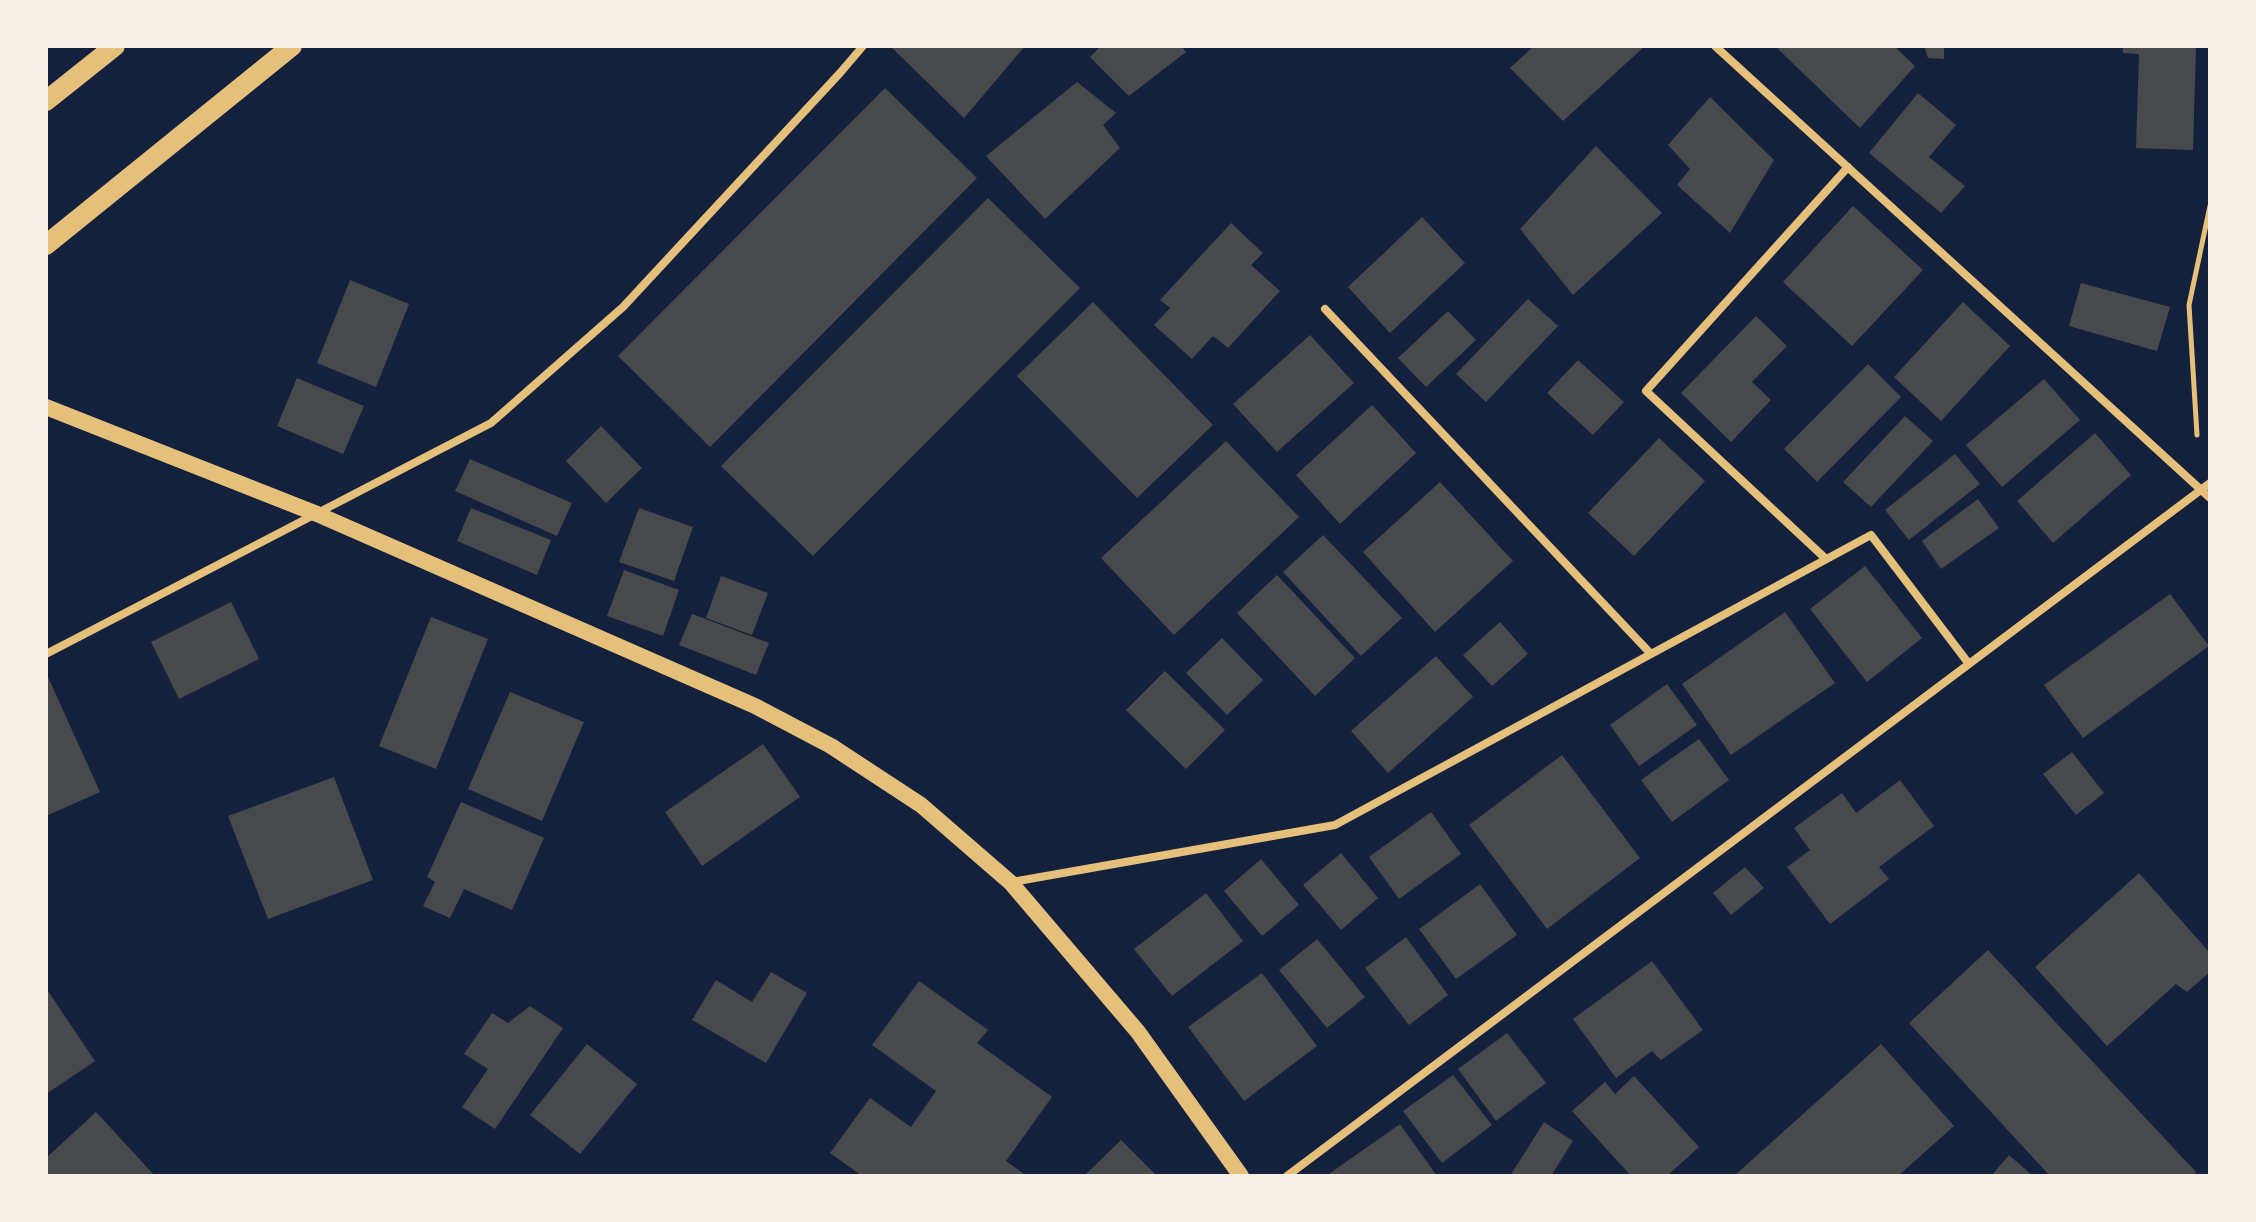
<!DOCTYPE html>
<html>
<head>
<meta charset="utf-8">
<style>
	body { margin:0 }
	#map { position:relative; width:2256px; height:1222px; overflow:hidden; background:#14213d; font-family:"PT Sans",sans-serif }
	canvas { display:block }
	.frame { position:absolute; inset:0; border:48px solid #f6f1e7; pointer-events:none }
</style>
</head>
<body>
<div id="map">
<canvas width="2256" height="1222"></canvas>
<div class="frame"></div>
</div>
<script>
const context = document.querySelector('canvas').getContext('2d');
context.lineJoin = 'round';
function paint(path, color) { context.fillStyle = color; context.fill(path, 'evenodd'); }
const toPath = rows => new Path2D(rows.map(r => 'M' + r).join(''));
function stroke(path, color, width, dash) { context.strokeStyle = color; context.lineWidth = width; context.lineCap = dash ? 'butt' : 'round'; context.setLineDash(dash || []); context.stroke(path); }
paint(toPath([
	[890,46,1025,46,964,118],
	[1101,46,1181,46,1186,52,1129,96,1090,57],
	[1534,46,1645,46,1563,121,1510,68],
	[1782,46,1894,46,1915,66,1860,128,1778,49],
	[1924,46,1944,46,1944,59,1928,58],
	[2123,46,2196,46,2193,150,2136,148,2139,54,2123,53],
	[1077,82,1116,113,1103,125,1120,148,1045,219,986,156],
	[885,88,977,178,710,447,618,356],
	[1918,93,1956,125,1929,157,1965,186,1941,213,1869,153],
	[1710,97,1774,160,1730,233,1677,185,1690,169,1668,145],
	[1596,146,1662,213,1573,295,1520,229],
	[988,198,1080,288,813,556,721,466],
	[1853,206,1923,270,1852,346,1783,282],
	[1422,217,1465,263,1390,333,1348,287],
	[1231,223,1263,253,1251,265,1280,291,1228,348,1213,336,1192,359,1154,325,1170,308,1160,300],
	[350,280,409,304,376,387,317,363],
	[2081,283,2170,307,2157,351,2069,326],
	[1528,299,1558,326,1486,402,1456,374],
	[1093,302,1213,425,1137,498,1017,376],
	[1963,302,2010,346,1941,421,1894,377],
	[1448,311,1476,340,1426,387,1398,358],
	[1756,316,1787,346,1752,382,1771,400,1731,442,1681,393],
	[1310,335,1354,383,1277,452,1233,404],
	[1578,360,1624,402,1593,435,1547,393],
	[1868,364,1901,397,1817,482,1784,449],
	[297,378,364,406,343,454,277,426],
	[2044,379,2080,420,2002,487,1966,445],
	[1372,405,1416,453,1340,524,1296,475],
	[1905,416,1933,441,1871,507,1843,482],
	[601,426,642,468,606,503,566,461],
	[2095,433,2131,475,2053,543,2017,501],
	[1659,438,1705,481,1634,556,1588,513],
	[1226,441,1299,517,1174,635,1101,558],
	[1955,454,1980,484,1909,540,1885,510],
	[470,459,572,503,557,536,455,491],
	[1440,482,1513,561,1435,632,1363,552],
	[1978,499,1999,528,1941,569,1922,541],
	[471,508,551,540,537,575,457,541],
	[639,508,693,527,674,581,619,562],
	[1323,535,1402,618,1361,656,1283,572],
	[1865,566,1922,638,1867,682,1810,609],
	[624,570,679,590,663,636,607,616],
	[1277,575,1355,658,1315,696,1237,613],
	[721,576,768,593,752,635,706,618],
	[2170,594,2209,646,2083,738,2044,685],
	[231,602,259,659,179,699,151,642],
	[1785,612,1835,683,1731,755,1682,684],
	[692,614,769,643,756,675,679,645],
	[431,617,488,639,436,769,379,746],
	[1500,622,1528,654,1492,686,1463,655],
	[1222,638,1263,680,1227,715,1186,673],
	[1436,656,1473,697,1388,773,1351,731],
	[1165,671,1225,730,1186,769,1126,710],
	[48,677,100,792,46,816,46,678],
	[1667,684,1697,725,1639,766,1610,725],
	[510,692,584,722,542,821,468,789],
	[1699,739,1729,780,1672,822,1641,780],
	[763,744,800,797,702,866,665,812],
	[2072,752,2104,793,2076,815,2043,774],
	[1562,755,1640,858,1547,929,1469,825],
	[334,777,373,880,268,919,228,816],
	[1900,780,1934,826,1879,867,1889,879,1830,924,1787,867,1810,850,1794,828,1842,793,1856,813],
	[461,802,544,838,512,910,464,889,450,918,423,906,435,882,427,877],
	[1431,812,1461,854,1399,899,1369,857],
	[1341,853,1378,898,1341,930,1303,885],
	[1261,859,1299,905,1262,936,1224,891],
	[1745,867,1764,888,1731,915,1713,893],
	[2139,873,2210,953,2210,972,2187,992,2176,984,2107,1046,2035,967],
	[1480,884,1517,935,1456,979,1419,929],
	[1206,893,1243,941,1172,996,1134,949],
	[1406,937,1448,995,1409,1025,1365,968],
	[1317,939,1365,997,1327,1028,1279,970],
	[1988,950,2196,1172,2192,1176,2050,1176,1909,1023],
	[1652,961,1703,1030,1661,1060,1652,1051,1616,1078,1573,1019],
	[771,972,807,993,766,1063,692,1020,716,980,752,1002],
	[1262,973,1317,1046,1244,1101,1188,1027],
	[919,981,988,1030,977,1043,1052,1097,1006,1161,1027,1176,862,1176,830,1153,870,1098,911,1127,936,1091,872,1045],
	[46,988,95,1061,46,1094],
	[530,1006,563,1028,495,1129,462,1107,488,1069,464,1054,492,1013,508,1023],
	[1507,1033,1546,1083,1496,1121,1458,1069],
	[587,1044,637,1084,580,1154,530,1115],
	[1881,1044,1954,1126,1898,1176,1734,1176],
	[1453,1075,1492,1125,1442,1163,1403,1111],
	[1634,1076,1699,1147,1667,1176,1631,1176,1572,1111,1605,1082,1615,1094],
	[96,1112,155,1176,46,1176,46,1158],
	[1544,1122,1573,1141,1551,1176,1510,1176],
	[1400,1124,1437,1176,1326,1176],
	[1121,1140,1157,1176,1088,1176,1086,1174],
	[2009,1155,2033,1176,1991,1176]
]), '#48494c');
stroke(toPath([
	[2197,435,2189,305,2210,206]
]), '#e5c07b', 5);
stroke(toPath([
	[1715,46,2210,498],
	[1325,309,1651,654],
	[1826,559,1646,391,1848,167],
	[46,654,491,423,623,307,840,73,863,46],
	[1012,882,1335,825,1871,535,1969,664],
	[1287,1176,2210,483]
]), '#e5c07b', 8);
stroke(toPath([
	[46,407,317,514,755,706,831,746,921,805,1011,883,1138,1032,1241,1176]
]), '#e5c07b', 16);
stroke(toPath([
	[46,101,115,46],
	[46,245,292,46]
]), '#e5c07b', 20);
</script>
</body>
</html>
